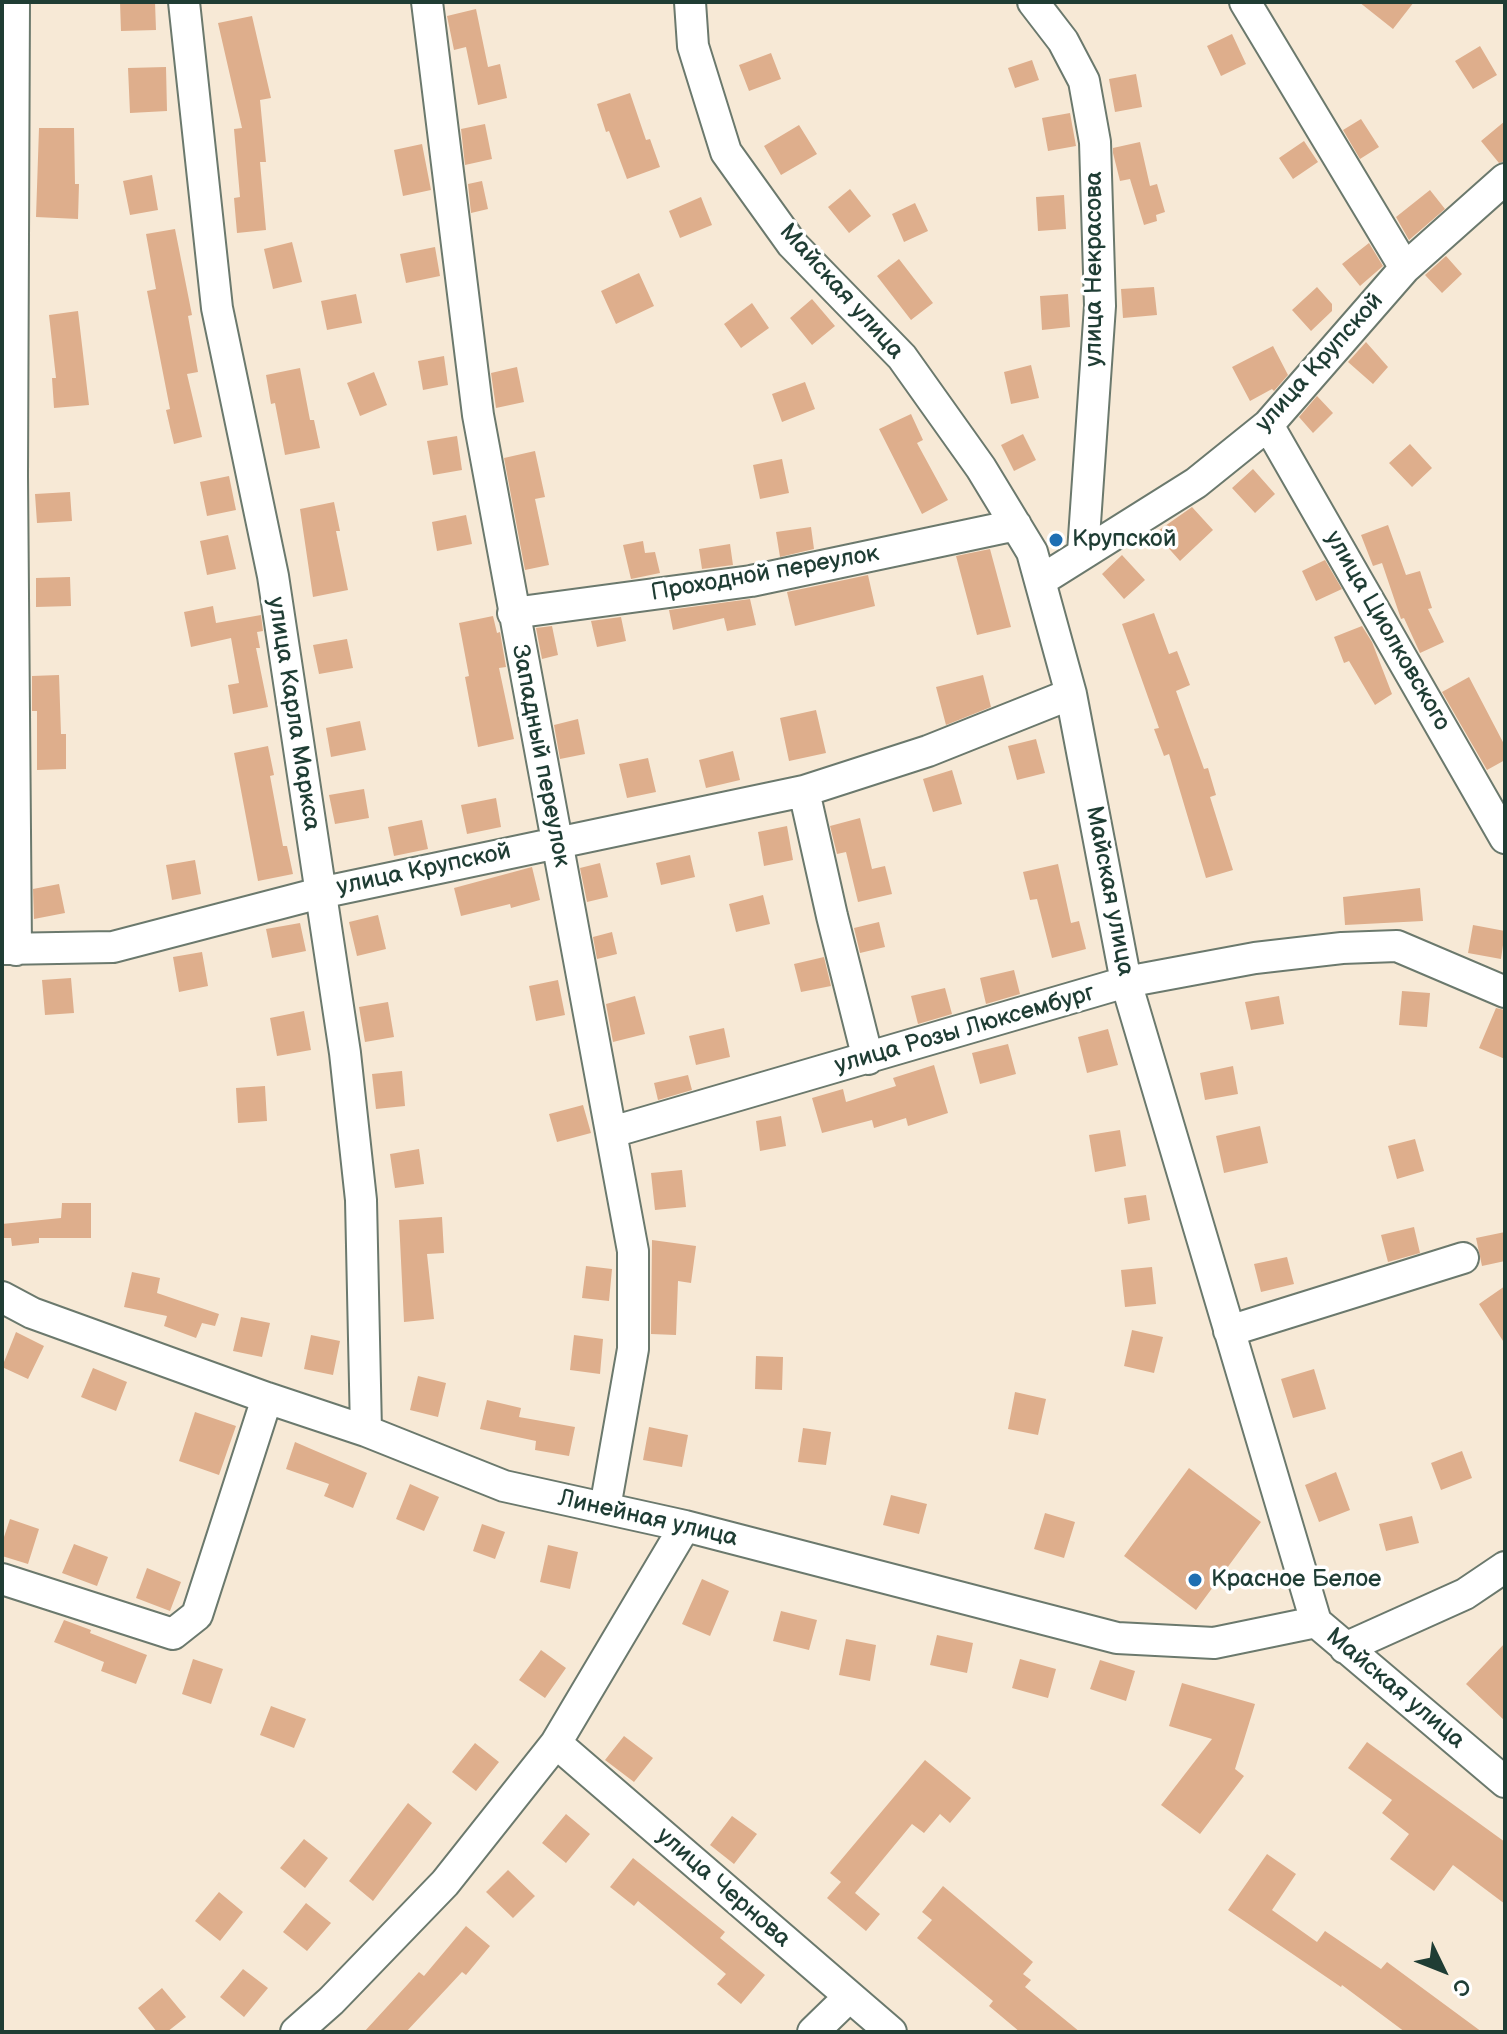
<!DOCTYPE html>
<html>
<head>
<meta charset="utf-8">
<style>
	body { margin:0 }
	#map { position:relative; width:1507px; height:2034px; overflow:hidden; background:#f7e9d6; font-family:"Balsamiq Sans",sans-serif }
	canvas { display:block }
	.frame { position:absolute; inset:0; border:4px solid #1f3d34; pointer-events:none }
	.north { position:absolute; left:1403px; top:1930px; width:80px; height:80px; -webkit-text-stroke:6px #fff; paint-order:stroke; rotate:133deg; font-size:22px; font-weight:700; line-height:32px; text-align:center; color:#1f3d34 }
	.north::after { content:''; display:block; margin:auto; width:28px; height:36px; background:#1f3d34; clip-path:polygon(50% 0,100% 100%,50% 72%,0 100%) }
</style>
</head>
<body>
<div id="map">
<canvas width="1507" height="2034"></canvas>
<div class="frame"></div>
<div class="north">С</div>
</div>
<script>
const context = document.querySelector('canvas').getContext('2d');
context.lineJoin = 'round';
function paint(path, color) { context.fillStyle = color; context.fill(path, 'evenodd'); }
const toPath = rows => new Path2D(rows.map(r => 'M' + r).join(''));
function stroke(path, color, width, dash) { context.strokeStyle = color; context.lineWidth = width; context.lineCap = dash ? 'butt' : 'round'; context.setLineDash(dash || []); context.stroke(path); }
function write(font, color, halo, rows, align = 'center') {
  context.font = font + ' "Balsamiq Sans",sans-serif'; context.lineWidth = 7; context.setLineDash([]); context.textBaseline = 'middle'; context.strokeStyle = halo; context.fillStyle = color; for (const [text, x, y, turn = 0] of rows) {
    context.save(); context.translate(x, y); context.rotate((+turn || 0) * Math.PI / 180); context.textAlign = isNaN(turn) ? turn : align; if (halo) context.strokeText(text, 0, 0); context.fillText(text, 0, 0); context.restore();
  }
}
paint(toPath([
	[120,2,155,2,156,30,121,31],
	[1359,2,1414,2,1393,29],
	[476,9,488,67,500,64,507,98,478,105,466,47,454,50,447,16],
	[252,16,271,98,260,100,266,162,260,162,266,230,237,233,234,198,240,197,234,129,242,128,218,23],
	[1232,34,1246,64,1221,76,1207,46],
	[1480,46,1497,75,1473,89,1455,61],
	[771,53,781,79,749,91,739,65],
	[1032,60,1039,80,1015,88,1008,68],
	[166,67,167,111,130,113,128,68],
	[1136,74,1142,107,1115,112,1109,79],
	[630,93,646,140,650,139,660,167,627,179,609,131,606,132,597,104],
	[1070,113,1076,146,1048,151,1042,118],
	[1361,119,1379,147,1360,159,1343,130],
	[1505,121,1505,161,1499,163,1481,141],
	[485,124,492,159,465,165,461,129],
	[799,125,817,154,781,175,764,146],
	[39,128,74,128,75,184,79,184,78,219,36,217],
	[1304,141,1318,162,1293,179,1279,158],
	[1140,142,1150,186,1157,184,1165,212,1156,215,1157,221,1144,225,1130,179,1120,181,1113,153,1113,148],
	[422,144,431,190,403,196,394,150],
	[152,175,158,210,130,215,123,181],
	[482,181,488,209,471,213,468,184],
	[850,189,871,216,849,233,828,207],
	[1430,190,1445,209,1409,240,1396,217],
	[1064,195,1066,229,1038,231,1036,197],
	[701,197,712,225,680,238,669,211],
	[915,203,928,231,904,242,892,214],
	[175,229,192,315,188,316,198,372,187,374,202,437,174,444,166,410,170,409,147,291,156,289,146,234],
	[292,242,302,282,273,289,264,249],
	[1369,243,1383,266,1360,286,1342,264],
	[435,247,440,276,406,283,400,254],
	[1446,256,1462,274,1442,293,1425,275],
	[899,259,933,303,911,320,877,276],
	[639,273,654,306,616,324,601,291],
	[1154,287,1157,315,1123,318,1121,289],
	[1317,287,1332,304,1332,311,1311,331,1292,310],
	[356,294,362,323,327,330,321,301],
	[1068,294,1070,327,1042,330,1040,296],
	[812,299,835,326,812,345,790,318],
	[752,303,769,328,741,348,724,324],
	[78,311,89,405,54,408,52,378,56,378,49,315],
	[1366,342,1388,367,1373,384,1348,362],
	[1273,346,1288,375,1274,391,1272,389,1250,401,1232,367],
	[444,356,448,385,423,390,418,361],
	[1031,365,1039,398,1011,404,1004,372],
	[517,367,524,402,496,408,491,373],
	[300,368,310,420,314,420,320,448,285,455,275,403,271,404,266,375],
	[374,372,387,405,360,416,347,383],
	[805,382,815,409,782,422,772,394],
	[1317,396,1333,413,1313,433,1299,417],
	[911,414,923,440,917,443,948,500,922,514,879,429],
	[1023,434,1036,460,1014,471,1001,445],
	[457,436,462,470,433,475,427,441],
	[1410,444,1432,468,1412,487,1389,463],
	[535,451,545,497,535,499,549,565,525,570,504,458],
	[782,459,789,493,760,499,753,465],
	[1253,469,1275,494,1255,513,1232,488],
	[229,476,236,510,207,516,200,482],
	[70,492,72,521,37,523,35,494],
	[334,502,340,531,336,531,348,590,313,597,300,509],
	[1192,507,1213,530,1180,561,1155,533],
	[466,515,472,544,437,551,432,522],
	[1388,525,1406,575,1420,571,1432,608,1428,609,1444,642,1420,653,1404,618,1401,619,1382,563,1373,566,1361,535],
	[811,527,814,549,780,557,776,532],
	[228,535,236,569,207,575,200,541],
	[643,541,645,553,655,552,660,573,631,579,623,545],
	[730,544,733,565,702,569,699,549],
	[990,549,1011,627,977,635,956,556],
	[1122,555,1145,580,1124,599,1102,574],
	[1325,560,1342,589,1316,601,1302,571],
	[868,575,875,606,795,626,787,592],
	[70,577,71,606,36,607,36,578],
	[750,599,756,625,727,631,724,618,673,630,669,610],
	[213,606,216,623,261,615,263,631,257,632,260,648,256,648,268,707,233,714,228,685,239,683,231,638,191,647,184,612],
	[1154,613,1169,654,1177,651,1190,685,1176,691,1204,769,1208,768,1216,795,1210,797,1233,870,1206,878,1169,754,1164,756,1154,729,1159,728,1122,624],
	[493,616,497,633,500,632,506,667,499,668,514,739,478,747,465,677,469,676,459,623],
	[621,617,626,641,597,647,591,621],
	[552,626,558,655,542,659,536,628],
	[1362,626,1372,642,1392,694,1375,705,1349,661,1344,663,1334,637],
	[347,639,353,668,319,674,313,645],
	[59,675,61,734,66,734,66,769,37,770,37,711,32,711,32,676],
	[983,675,991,707,946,725,936,687],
	[1469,677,1505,746,1505,760,1487,770,1442,692],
	[816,710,826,753,789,761,780,718],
	[578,719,585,754,560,759,554,725],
	[360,721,366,750,331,757,326,728],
	[1036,739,1045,773,1017,780,1008,746],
	[268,746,274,775,270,776,283,846,287,846,293,874,258,881,234,753],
	[733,751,740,780,706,788,699,760],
	[648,758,656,792,627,798,619,764],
	[952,770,962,804,933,812,923,779],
	[364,789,369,818,335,824,329,795],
	[496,798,501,827,467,834,461,805],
	[860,818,872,869,885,866,892,894,858,902,846,852,837,854,830,826],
	[422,820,428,849,394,856,388,827],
	[787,826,793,860,764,866,758,832],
	[690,855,695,877,661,885,656,863],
	[195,860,201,894,172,900,166,865],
	[600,863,608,897,587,902,580,868],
	[1058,864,1071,923,1079,921,1086,949,1052,958,1037,899,1030,900,1023,872],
	[532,867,540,900,511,908,510,904,461,916,454,888],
	[59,884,65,913,34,919,33,889],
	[1420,888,1423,921,1345,925,1343,897],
	[763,895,770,924,736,932,729,904],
	[378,915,386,949,357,956,349,922],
	[879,922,885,947,860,953,854,928],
	[300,923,306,951,272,958,266,929],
	[1473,925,1505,931,1501,959,1468,953],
	[612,932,617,954,597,959,593,937],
	[202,952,208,986,179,992,173,957],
	[824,957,831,986,801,992,794,964],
	[1014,970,1020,994,986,1004,980,978],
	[71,978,74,1013,45,1015,42,980],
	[558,980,565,1015,536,1021,529,986],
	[945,988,952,1014,918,1024,911,996],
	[1402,991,1430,993,1427,1027,1399,1025],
	[635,996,645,1034,613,1042,606,1004],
	[1279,996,1284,1024,1251,1030,1245,1002],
	[388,1002,394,1037,365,1042,359,1007],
	[1496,1008,1505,1010,1505,1059,1479,1048],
	[304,1011,311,1050,277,1056,270,1018],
	[724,1028,730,1057,696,1065,689,1036],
	[1108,1029,1118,1065,1087,1073,1078,1037],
	[1008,1044,1016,1074,980,1084,972,1053],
	[934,1065,948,1113,908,1126,906,1118,874,1128,872,1120,822,1133,812,1098,843,1089,846,1102,896,1086,893,1078],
	[1233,1066,1238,1094,1205,1100,1200,1073],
	[402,1071,405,1106,376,1109,372,1074],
	[688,1075,692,1090,658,1100,654,1083],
	[265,1086,267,1121,238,1123,236,1088],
	[583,1105,591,1133,557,1142,549,1114],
	[781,1116,786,1146,760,1151,756,1121],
	[1260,1126,1268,1163,1224,1173,1216,1136],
	[1120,1130,1126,1166,1095,1172,1089,1135],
	[1415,1139,1424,1171,1397,1179,1388,1146],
	[419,1149,424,1184,395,1188,390,1154],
	[682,1170,686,1207,655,1210,651,1173],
	[1146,1195,1150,1220,1128,1224,1124,1198],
	[62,1203,91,1203,91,1238,39,1238,39,1243,12,1246,11,1238,2,1238,2,1224,61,1218],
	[442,1217,444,1253,427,1254,434,1319,404,1322,399,1220],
	[1414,1227,1420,1253,1388,1262,1381,1235],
	[1505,1232,1505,1261,1482,1266,1476,1238],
	[652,1240,696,1246,691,1283,678,1281,676,1335,651,1334],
	[1287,1257,1294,1284,1261,1292,1254,1264],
	[586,1266,612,1269,609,1301,582,1298],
	[1152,1267,1156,1304,1125,1307,1121,1270],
	[132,1272,160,1278,157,1293,219,1314,215,1326,202,1323,196,1338,164,1326,167,1316,124,1307],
	[1505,1286,1505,1344,1479,1304],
	[241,1317,270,1323,262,1357,233,1351],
	[1132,1330,1163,1337,1154,1373,1124,1366],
	[16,1332,44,1346,28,1379,2,1367],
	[311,1335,340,1341,333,1375,304,1369],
	[574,1335,603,1339,600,1374,570,1370],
	[756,1356,783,1357,782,1390,755,1389],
	[93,1368,127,1382,116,1411,81,1397],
	[1314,1369,1326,1409,1293,1418,1281,1379],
	[418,1376,446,1383,438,1417,410,1410],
	[1015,1392,1046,1399,1038,1435,1008,1429],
	[487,1400,521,1408,519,1417,575,1427,569,1456,535,1450,536,1441,480,1429],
	[195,1412,236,1426,219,1475,179,1461],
	[649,1427,688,1435,682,1467,643,1460],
	[803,1428,831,1432,826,1465,798,1462],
	[295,1442,367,1473,353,1508,324,1496,329,1484,286,1469],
	[1462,1451,1472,1478,1441,1490,1431,1463],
	[1189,1468,1261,1522,1196,1610,1124,1556],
	[1336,1472,1350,1510,1319,1522,1305,1485],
	[410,1484,439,1497,424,1531,396,1519],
	[891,1495,927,1504,919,1534,883,1525],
	[1045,1513,1075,1522,1064,1558,1034,1549],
	[1412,1516,1419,1543,1386,1551,1379,1524],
	[10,1519,39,1529,28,1564,2,1556,2,1543],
	[482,1524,505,1532,495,1559,473,1551],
	[74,1544,108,1557,97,1586,62,1573],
	[548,1545,578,1552,570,1589,540,1582],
	[147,1568,181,1582,170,1611,136,1598],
	[702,1579,729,1591,710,1636,682,1624],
	[781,1611,817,1620,809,1650,773,1641],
	[64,1620,91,1630,90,1633,147,1655,136,1684,101,1671,104,1662,54,1642],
	[937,1635,973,1643,967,1673,930,1665],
	[846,1639,876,1645,870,1681,839,1675],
	[1505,1643,1505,1721,1466,1684],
	[541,1650,566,1668,545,1698,519,1680],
	[193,1659,223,1669,211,1704,182,1694],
	[1020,1659,1056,1669,1048,1698,1012,1688],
	[1100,1660,1135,1671,1126,1701,1090,1689],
	[1182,1683,1255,1704,1235,1769,1244,1776,1200,1834,1161,1805,1212,1739,1169,1726],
	[271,1706,306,1719,294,1748,260,1735],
	[624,1736,653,1758,634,1782,605,1760],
	[1367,1742,1505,1842,1505,1904,1453,1865,1434,1891,1390,1859,1409,1834,1382,1813,1392,1800,1348,1768],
	[475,1743,499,1762,476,1791,452,1772],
	[925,1760,971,1798,950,1823,940,1814,924,1833,912,1824,855,1893,880,1914,866,1931,827,1898,841,1882,830,1873],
	[408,1803,432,1823,373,1901,349,1881],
	[566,1814,590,1834,566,1863,542,1843],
	[732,1816,757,1834,734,1864,710,1845],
	[304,1839,328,1858,305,1888,280,1868],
	[1267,1854,1296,1874,1272,1910,1317,1942,1325,1931,1381,1969,1387,1962,1482,2032,1405,2032,1342,1985,1341,1987,1228,1910],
	[633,1858,725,1932,720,1938,765,1975,741,2004,717,1984,726,1974,638,1901,634,1906,610,1887],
	[508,1870,535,1896,513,1918,486,1892],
	[943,1886,1033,1962,1023,1974,1031,1980,1025,1987,1080,2032,1020,2032,989,2006,993,2001,917,1938,932,1920,922,1912],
	[219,1892,243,1912,220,1941,195,1921],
	[306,1903,331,1923,307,1951,283,1932],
	[466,1926,490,1946,466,1975,462,1972,406,2032,364,2032,419,1972,424,1976],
	[243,1969,268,1988,244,2017,220,1997],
	[162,1988,186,2017,167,2032,157,2032,138,2008]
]), '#deae8c');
const minor = toPath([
	[14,2,12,476,16,950],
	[184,2,217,308,273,576,345,1053,361,1200,366,1431],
	[427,2,478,415,633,1251,633,1349,605,1508],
	[690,2,693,46,726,152,792,244,902,357,981,468,1032,552,1071,694,1126,982,1316,1622,1505,1782],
	[1033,2,1063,41,1084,81,1095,142,1100,306,1083,552],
	[1245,2,1405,268],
	[1268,425,1505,838],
	[1040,581,1196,483,1268,425,1405,268,1505,179],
	[513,613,751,581,1016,525],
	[804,791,832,916,868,1059],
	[2,949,113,947,320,893,804,791,928,751,1071,694],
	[612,1132,1126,982,1255,958,1342,948,1397,946,1505,992],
	[2,1297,32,1313,267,1398,366,1431,504,1486,685,1526,1117,1638,1214,1643,1316,1622],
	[1229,1331,1463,1258],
	[2,1579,173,1634,197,1615,267,1398],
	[1345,1648,1465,1594,1505,1567],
	[556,1743,891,2032],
	[296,2032,331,2001,445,1883,556,1743,685,1526],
	[813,2032,849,1997]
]);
stroke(minor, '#6b796d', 34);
stroke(minor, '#fff', 30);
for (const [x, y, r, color] of [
	[1056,540,8,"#1f6fb2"],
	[1195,1580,8,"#1f6fb2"]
]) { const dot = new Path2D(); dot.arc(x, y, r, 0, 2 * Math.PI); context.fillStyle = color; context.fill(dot); stroke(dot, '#fff', 3); }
write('24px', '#1f3d34', '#fff', [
	["улица Некрасова",1095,269,-90],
	["Майская улица",841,292,48],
	["улица Крупской",1320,363,-48],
	["Проходной переулок",765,574,-10],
	["улица Циолковского",1387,631,60],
	["улица Карла Маркса",293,714,81],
	["Западный переулок",540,756,79],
	["улица Крупской",424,870,-12],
	["Майская улица",1109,891,79],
	["улица Розы Люксембург",965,1030,-16],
	["Линейная улица",648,1519,13],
	["Майская улица",1395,1689,40],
	["улица Чернова",723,1888,41]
]);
write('24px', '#1f3d34', '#fff', [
	["Крупской",1072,540],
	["Красное Белое",1211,1580]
], 'left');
</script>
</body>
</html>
